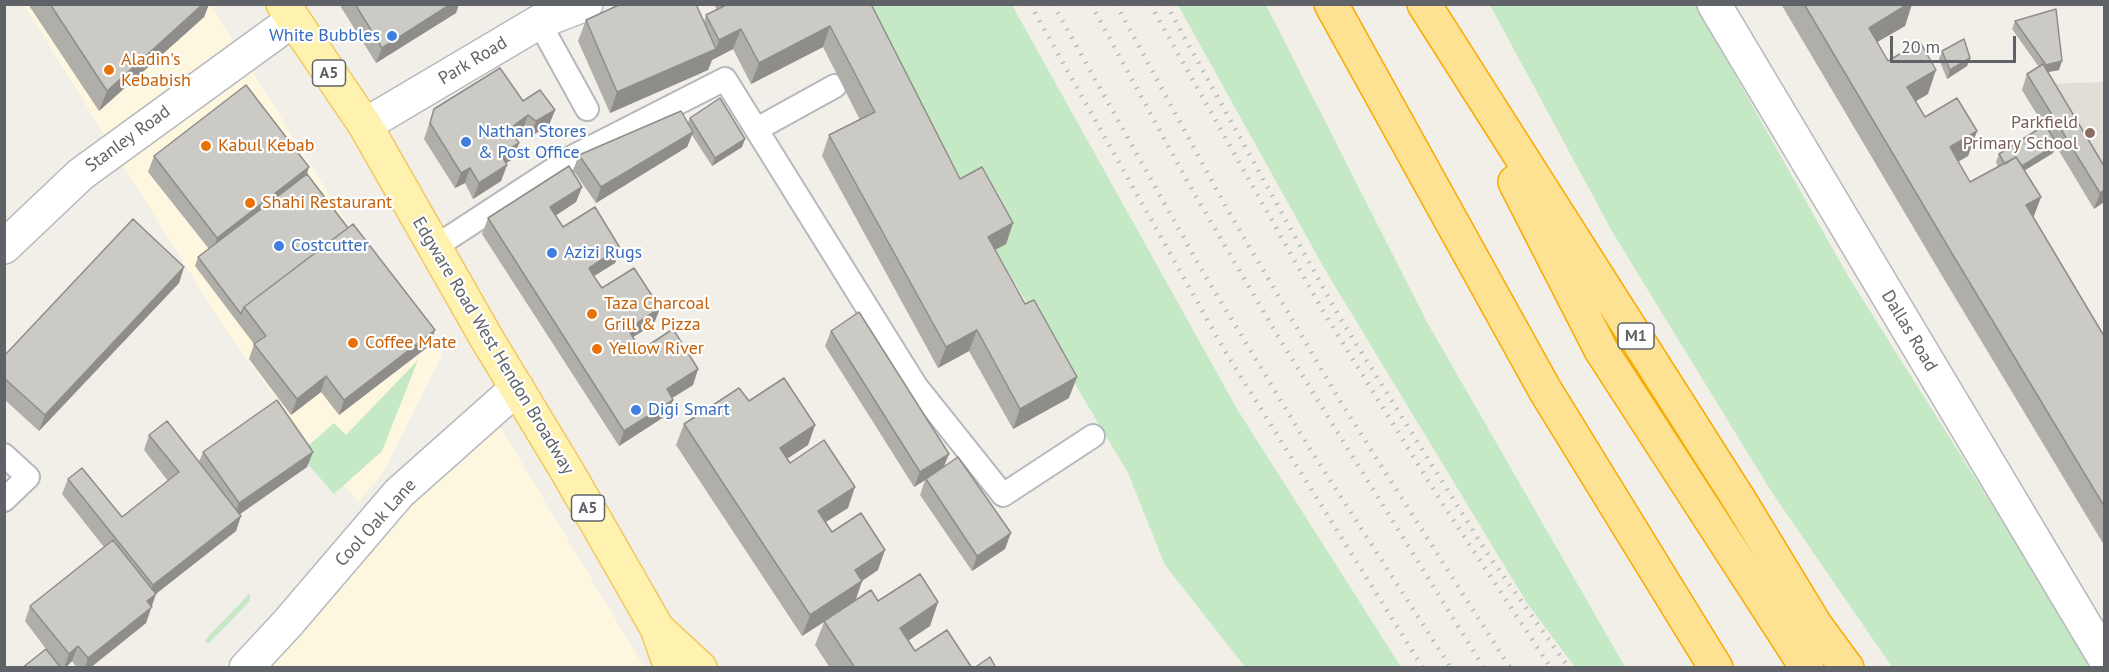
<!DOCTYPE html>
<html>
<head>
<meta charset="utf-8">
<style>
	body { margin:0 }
	#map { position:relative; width:2109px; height:672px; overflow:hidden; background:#f1efe8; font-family:"PT Sans",sans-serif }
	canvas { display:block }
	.frame { position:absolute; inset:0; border:6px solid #5f6368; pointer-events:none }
	.scale { position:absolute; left:1890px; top:36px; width:126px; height:27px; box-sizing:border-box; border:3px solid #5f6368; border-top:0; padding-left:8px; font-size:18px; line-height:21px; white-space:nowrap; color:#5f6368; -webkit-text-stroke:4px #fff; paint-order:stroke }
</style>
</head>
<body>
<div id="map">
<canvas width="2109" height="672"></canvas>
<div class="frame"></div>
<div class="scale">20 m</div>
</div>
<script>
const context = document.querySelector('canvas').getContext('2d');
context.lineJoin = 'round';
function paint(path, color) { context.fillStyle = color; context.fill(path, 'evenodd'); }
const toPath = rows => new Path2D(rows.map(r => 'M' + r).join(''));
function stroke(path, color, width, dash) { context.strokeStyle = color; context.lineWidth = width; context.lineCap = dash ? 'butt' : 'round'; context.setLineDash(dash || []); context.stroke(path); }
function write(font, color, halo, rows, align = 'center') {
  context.font = font + ' "PT Sans",sans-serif'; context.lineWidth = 4.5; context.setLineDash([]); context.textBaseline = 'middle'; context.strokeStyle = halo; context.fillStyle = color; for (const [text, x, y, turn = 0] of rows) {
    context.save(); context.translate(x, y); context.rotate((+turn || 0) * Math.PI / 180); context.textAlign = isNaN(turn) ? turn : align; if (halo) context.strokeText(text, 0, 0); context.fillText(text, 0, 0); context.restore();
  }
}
paint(toPath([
	[24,5,211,5,345,220,442,355,384,471,358,502,293,422,225,329],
	[501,428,644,667,257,668,405,503]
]), '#fef7e0');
paint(toPath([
	[2104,82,2104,182,2046,84]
]), '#e1ded6');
paint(toPath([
	[862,5,1012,5,1237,409,1401,667,1245,667,1165,565,1128,473,900,90],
	[1178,5,1266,5,1427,322,1625,667,1575,667,1527,603,1327,273],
	[1490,5,1696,5,1848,276,2094,667,1892,667,1771,491,1613,233],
	[418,360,382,451,334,494,299,454,334,423,346,435],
	[250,593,250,601,208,644,205,640]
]), '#c5e8c5');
const lane = toPath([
	[539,22,587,109],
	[757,129,835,86],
	[435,247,574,156,725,79,916,386,1003,495,1093,436],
	[4,455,28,477,4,500]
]);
const street = toPath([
	[1714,4,2104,657],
	[4,247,81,174,293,20]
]);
const secondary = toPath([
	[365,125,539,22,586,4],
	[246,668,287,624,399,493,517,388]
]);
const primary = toPath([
	[283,4,365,125,487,339,567,471,657,628,671,668],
	[661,632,700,668]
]);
const highway = toPath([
	[1331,4,1545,390,1716,668],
	[1424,4,1740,501,1816,626,1847,668],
	[1515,182,1601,350,1807,668]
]);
stroke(lane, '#b5b8bc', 26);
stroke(street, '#b5b8bc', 36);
stroke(secondary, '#b6babf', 36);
stroke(primary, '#f2c960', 36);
stroke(highway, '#f9ab00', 36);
stroke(lane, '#fff', 22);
stroke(street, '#fff', 33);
stroke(secondary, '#fff', 33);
stroke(primary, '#fff2af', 33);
stroke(highway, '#fde293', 33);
stroke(toPath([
	[1030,4,1226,353,1423,668],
	[1053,4,1200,267,1310,449,1451,668],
	[1091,4,1190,186,1279,338,1484,668],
	[1116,4,1226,207,1340,401,1510,668],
	[1150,4,1323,311,1442,503,1551,668],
	[1166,4,1340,318,1487,553,1569,668]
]), '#b6b7b8', 4.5, [1.5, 8]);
paint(toPath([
	[28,4,209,4,204,17,99,111],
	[339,4,459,4,456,13,376,63],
	[714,4,871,4,960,179,1013,223,1006,244,995,250,1069,398,1013,429,969,351,938,368,822,156,829,135,860,120,823,47,751,84,733,49,712,60,708,70,610,113,578,41,586,20,704,22,706,15,717,10],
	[1781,4,1912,4,1905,26,1877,42,1888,61,1928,94,1916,101,1925,117,1977,131,1968,156,1958,161,1970,182,1998,167,1996,162,1999,154,2044,126,2022,90,2027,74,2039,67,2012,29,2015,21,2059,70,2048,72,2104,202,2094,209,2056,146,2053,153,2024,171,2041,197,2033,218,2104,336,2104,545,1941,274],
	[1942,51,1970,58,1967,66,1947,79,1939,59],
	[523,101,555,110,549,125,530,137,522,131,514,137,519,143,513,159,506,163,507,165,501,181,473,199,465,183,455,188,424,139,434,109],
	[690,118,742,147,712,166,692,135,687,147,596,203,573,170,579,155,688,122],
	[154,156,307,174,348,228,435,330,429,346,339,415,321,392,291,415,249,359,254,344,195,266,198,257,209,249,148,172],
	[582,187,576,202,555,216,563,227,620,248,615,263,594,276,602,288,654,324,633,337,641,350,698,369,693,385,672,398,667,415,619,446,482,234,488,218],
	[184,267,179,283,39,431,4,399,4,356],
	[831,331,944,467,1005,549,972,571,920,495,925,480,914,487,825,346],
	[749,401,815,425,808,445,787,459,790,463,848,508,826,522,832,532,878,570,862,581,855,601,938,602,930,626,908,641,915,651,972,668,830,668,815,645,824,622,802,636,676,445,684,424],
	[149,435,199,462,203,452,313,452,307,467,240,514,236,531,155,594,146,623,90,668,77,668,72,661,65,668,22,668,46,649,25,621,30,606,104,547,62,494,68,479,122,517,168,481,144,450]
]), '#afaea9');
paint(toPath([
	[203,4,209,4,204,17,99,111,107,91],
	[451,4,459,4,456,13,376,63,382,48],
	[1908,4,1912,4,1905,26,1860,52,1869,28],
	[830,26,823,47,751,84,759,63],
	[741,29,733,49,712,60,708,70,610,113,617,92,716,49,719,40],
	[1970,58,1967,66,1947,79,1950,70],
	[2062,61,2059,70,2043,73,2046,65],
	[1936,70,1928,94,1899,111,1907,87],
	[555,110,549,125,530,137,536,121],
	[528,115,522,131,503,144,509,129],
	[1977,131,1968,156,1941,172,1950,147],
	[693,132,687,147,596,203,601,187],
	[745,139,742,147,712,166,715,158],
	[519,143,513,159,496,169,501,154],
	[2057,144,2053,153,2007,181,2010,173],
	[507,165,501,181,473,199,479,183],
	[309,167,304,183,212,253,217,238],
	[470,168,465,183,455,188,461,173],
	[582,187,576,202,544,223,550,207],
	[2104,190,2104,202,2094,209,2100,193],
	[2041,197,2032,221,2026,205],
	[1013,223,1006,244,980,258,988,237],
	[620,248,615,263,583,283,589,268],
	[184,267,179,283,39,431,45,415],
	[660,308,654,324,622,344,628,329],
	[435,330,429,346,339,415,344,400],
	[977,330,969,351,938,368,946,347],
	[698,369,693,385,661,405,667,389],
	[326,376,321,392,291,415,297,399],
	[1077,377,1069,398,1013,429,1020,409],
	[673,400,667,415,619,446,624,431],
	[815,425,808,445,772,468,780,448],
	[313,452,307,467,233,519,239,503],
	[949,454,943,469,914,487,920,472],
	[855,487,848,508,811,531,818,511],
	[241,516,236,531,147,601,153,585],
	[1011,533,1005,549,972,571,977,556],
	[885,550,878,570,847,591,855,570],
	[862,581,855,602,802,636,810,615],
	[156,594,146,623,90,668,85,668,88,658,147,601],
	[938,602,930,626,891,652,900,628],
	[78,646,72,661,65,668,64,668,69,654]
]), '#8f8d8a');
const building = toPath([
	[50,4,203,4,107,91,50,4],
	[355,4,451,4,382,48,355,4],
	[621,4,696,4,716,49,617,92,586,20,621,4],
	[728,4,871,4,960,179,982,167,1013,223,988,237,1025,304,1034,300,1077,377,1020,409,977,330,946,347,829,135,875,112,830,26,759,63,741,29,719,40,706,15,728,4],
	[1804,4,1908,4,1869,28,1888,61,1920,42,1936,70,1907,87,1925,117,1957,98,1977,131,1950,147,1970,182,2016,157,2041,197,2026,205,2104,336,2104,506,1950,250,1804,4],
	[2056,9,2062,61,2046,65,2015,21,2056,9],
	[1964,39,1970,58,1950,70,1942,51,1964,39],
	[2043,64,2104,166,2104,190,2100,193,2027,74,2043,64],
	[500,68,523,101,540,90,555,110,536,121,528,115,509,129,519,143,501,154,507,165,479,183,470,168,461,173,430,123,434,109,500,68],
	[246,85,309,167,217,238,154,156,246,85],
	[720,98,745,139,715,158,690,118,720,98],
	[681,111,693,132,601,187,579,155,681,111],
	[2045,125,2057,144,2022,166,2016,157,2005,164,1999,154,2045,125],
	[569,166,582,187,550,207,563,227,595,207,620,248,589,268,595,278,602,288,634,268,660,308,628,329,634,339,641,350,673,329,698,369,667,389,673,400,624,431,488,218,569,166],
	[307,174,348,228,244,307,241,314,198,257,307,174],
	[133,219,184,267,45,415,4,378,4,356,133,219],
	[353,224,435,330,344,400,326,376,297,399,254,344,266,336,244,307,353,224],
	[859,312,949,454,920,472,831,331,859,312],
	[784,378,815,425,780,448,790,463,824,440,855,487,818,511,832,532,861,513,885,550,855,570,862,581,810,615,684,424,739,388,749,401,784,378],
	[277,400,313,452,239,503,203,452,277,400],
	[167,421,241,516,153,585,68,479,82,468,122,517,179,472,149,435,167,421],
	[958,457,1011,533,977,556,926,479,958,457],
	[113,540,156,594,147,601,152,607,88,658,78,646,69,654,30,606,113,540],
	[920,574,938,602,900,628,915,651,947,630,972,668,855,668,824,621,871,590,878,601,920,574],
	[46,649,61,668,22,668,46,649],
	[990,657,996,668,974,668,990,657]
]);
paint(building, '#cccac5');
stroke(building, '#8f8d8a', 1.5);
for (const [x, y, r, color] of [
	[392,36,6,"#3f7fe0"],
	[109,70,6,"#e8710a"],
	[2090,133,6,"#8d6e63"],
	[466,142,6,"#3f7fe0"],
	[206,146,6,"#e8710a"],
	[250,203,6,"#e8710a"],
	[279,246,6,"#3f7fe0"],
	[552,253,6,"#3f7fe0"],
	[592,314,6,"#e8710a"],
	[353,343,6,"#e8710a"],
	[597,349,6,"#e8710a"],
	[636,410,6,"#3f7fe0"]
]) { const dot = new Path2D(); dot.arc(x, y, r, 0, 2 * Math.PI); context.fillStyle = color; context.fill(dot); stroke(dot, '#fff', 2); }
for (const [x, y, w] of [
	[329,73,33],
	[1636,336,36],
	[588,508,33]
]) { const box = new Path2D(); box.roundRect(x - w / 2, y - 13, w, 26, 4.5); context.fillStyle = '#fff'; context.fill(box); stroke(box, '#5f6368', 1.5); }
write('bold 16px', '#5f6368', null, [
	["A5",329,73],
	["M1",1636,336],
	["A5",588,508]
]);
write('18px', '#366cbe', '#fff', [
	["White Bubbles",380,36,"right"],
	["Nathan Stores",478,132],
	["& Post Office",478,153],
	["Costcutter",291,246],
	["Azizi Rugs",564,253],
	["Digi Smart",648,410]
], 'left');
write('18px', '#c56008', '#fff', [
	["Aladin's",121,60],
	["Kebabish",121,81],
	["Kabul Kebab",218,146],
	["Shahi Restaurant",262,203],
	["Taza Charcoal",604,304],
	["Grill & Pizza",604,325],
	["Coffee Mate",365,343],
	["Yellow River",609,349]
], 'left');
write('18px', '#5f6368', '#fff', [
	["Park Road",473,61,-31],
	["Stanley Road",128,139,-36],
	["Dallas Road",1909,331,59],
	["Edgware Road West Hendon Broadway",493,346,59],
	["Cool Oak Lane",376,523,-48]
]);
write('18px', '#785e54', '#fff', [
	["Parkfield",2078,123],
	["Primary School",2078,144]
], 'right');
</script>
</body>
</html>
